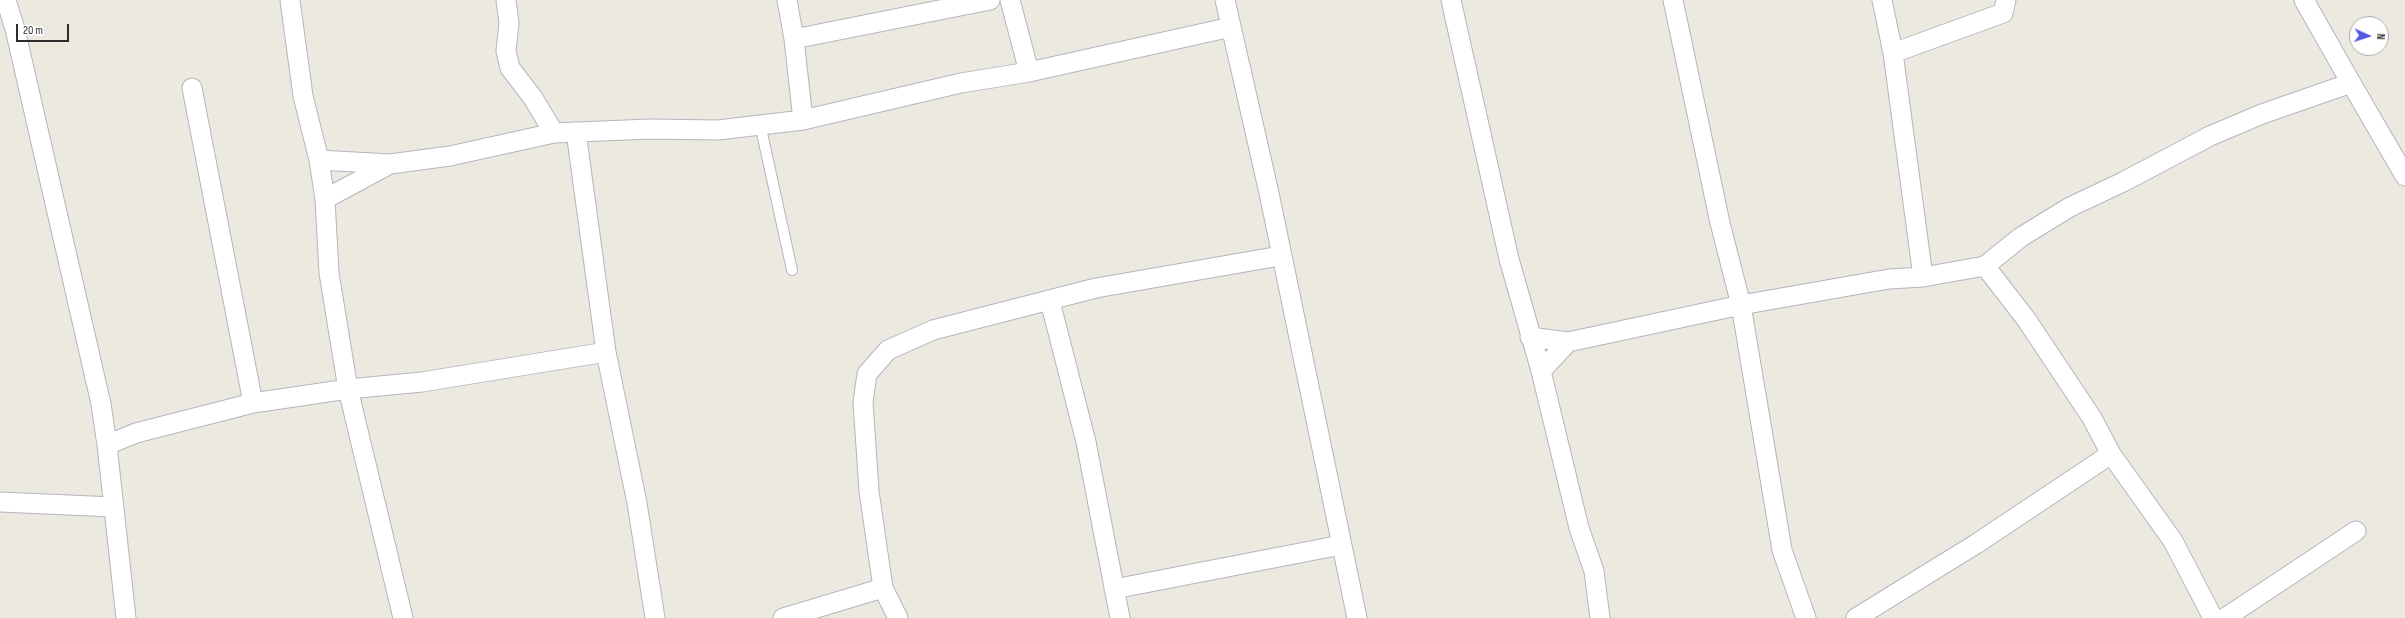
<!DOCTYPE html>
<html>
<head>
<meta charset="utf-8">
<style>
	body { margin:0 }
	#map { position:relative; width:2405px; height:618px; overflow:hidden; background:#ece9e1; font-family:"Sofia Sans Condensed",sans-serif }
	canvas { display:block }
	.north { position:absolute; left:2349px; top:16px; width:40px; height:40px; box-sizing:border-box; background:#fff; border:1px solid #ababab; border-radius:50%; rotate:93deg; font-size:11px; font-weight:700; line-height:16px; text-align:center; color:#2d2d2d }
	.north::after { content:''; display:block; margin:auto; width:14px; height:18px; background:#5558e5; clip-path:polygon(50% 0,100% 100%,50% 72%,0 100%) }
	.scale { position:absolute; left:16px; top:24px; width:53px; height:18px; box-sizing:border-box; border:2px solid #2d2d2d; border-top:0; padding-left:5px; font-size:12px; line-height:14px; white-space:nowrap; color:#2d2d2d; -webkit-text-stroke:3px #fff; paint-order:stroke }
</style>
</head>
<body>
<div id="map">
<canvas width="2405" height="618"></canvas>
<div class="north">N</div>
<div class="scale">20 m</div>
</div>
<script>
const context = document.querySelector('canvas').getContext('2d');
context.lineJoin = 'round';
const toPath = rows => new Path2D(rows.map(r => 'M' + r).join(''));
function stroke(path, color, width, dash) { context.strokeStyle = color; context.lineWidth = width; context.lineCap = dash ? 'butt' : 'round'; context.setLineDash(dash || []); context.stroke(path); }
const lane = toPath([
	[760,124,792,270]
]);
const street = toPath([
	[6,0,15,29,101,404,107,445],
	[290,0,303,96,319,160,325,199,329,273,348,389,403,618],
	[506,0,509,23,506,51,510,68,533,98,554,133],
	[787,0,794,39,803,120],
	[1010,0,1029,72],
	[1225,0,1269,193,1357,618],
	[1451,0,1509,259,1541,371,1579,528,1594,571,1600,618],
	[1882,0,1893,53,1923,277],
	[2304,0,2351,83],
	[794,39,990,0],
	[1893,53,2003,13,2006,0],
	[192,88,253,403],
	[576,132,606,352,637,503,655,618],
	[319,160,390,164,450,156,554,133,650,129,718,130,803,120,961,83,1029,72,1231,27],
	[325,199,390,164],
	[1985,266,2026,319,2092,418,2111,454,2173,541,2213,618],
	[1050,301,1086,442,1120,618],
	[1530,337,1568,342,1741,305,1720,223,1673,0],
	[1541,371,1568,342],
	[0,502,114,507],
	[1114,589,1341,545],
	[126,618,107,445,136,433,253,403,348,389,422,382,606,352],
	[783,618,883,588],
	[898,618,883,588,869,491,863,402,867,374,888,350,933,330,1096,288,1280,256],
	[1806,618,1782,550,1741,305,1889,279,1923,277,1985,266,2021,237,2070,207,2123,182,2210,136,2262,114,2351,83,2405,176],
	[1856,618,1976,544,2111,454],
	[2225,618,2356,531]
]);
stroke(lane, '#b4b5bf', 12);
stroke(street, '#b4b5bf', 21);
stroke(lane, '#fff', 10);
stroke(street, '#fff', 19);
</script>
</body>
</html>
